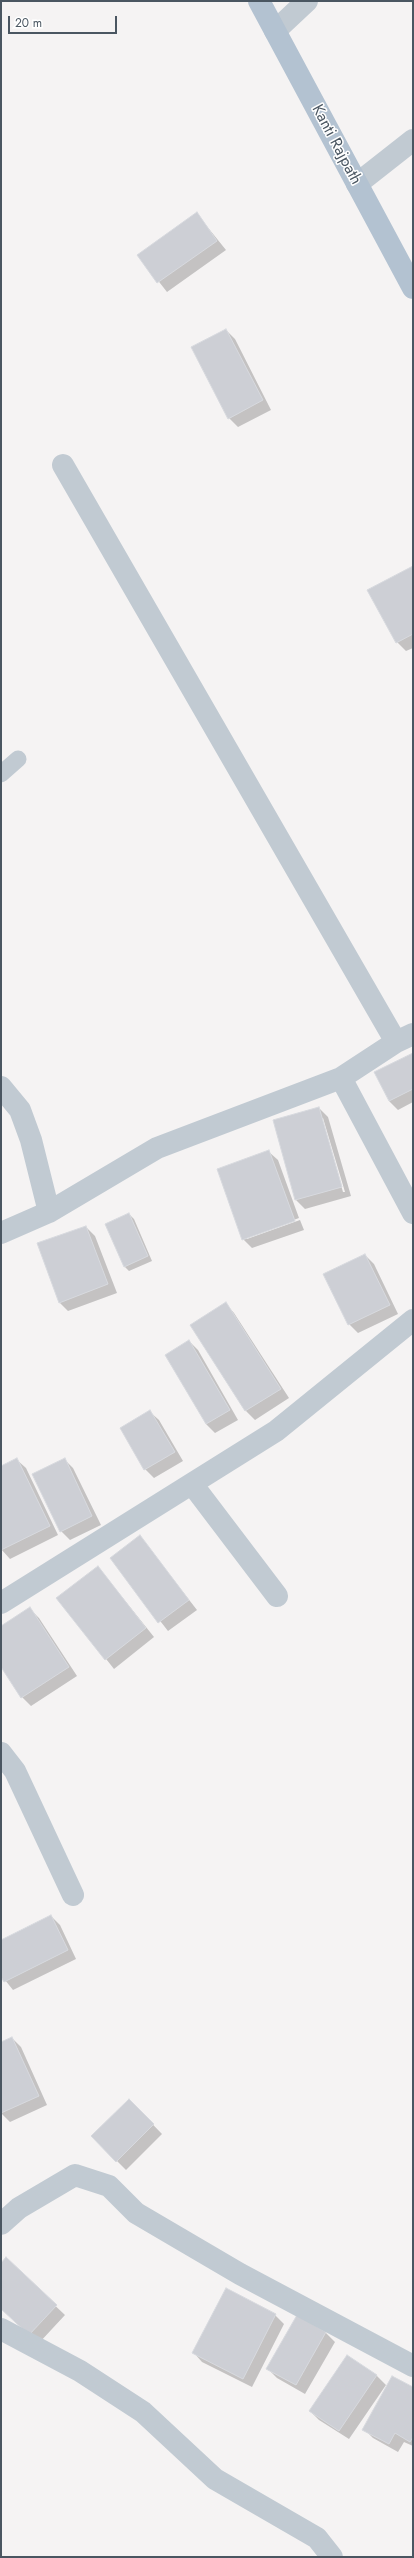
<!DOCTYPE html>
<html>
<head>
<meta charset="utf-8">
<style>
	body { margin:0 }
	#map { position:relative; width:414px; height:2558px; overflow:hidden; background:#f5f3f3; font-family:Jost,sans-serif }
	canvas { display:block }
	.frame { position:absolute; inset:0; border:2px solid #4a5661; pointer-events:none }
	.scale { position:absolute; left:8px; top:16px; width:109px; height:18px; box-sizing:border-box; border:2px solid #4a5661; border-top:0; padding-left:5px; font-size:12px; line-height:14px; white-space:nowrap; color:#4a5661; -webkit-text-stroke:3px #fff; paint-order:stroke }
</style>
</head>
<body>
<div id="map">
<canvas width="414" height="2558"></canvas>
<div class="frame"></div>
<div class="scale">20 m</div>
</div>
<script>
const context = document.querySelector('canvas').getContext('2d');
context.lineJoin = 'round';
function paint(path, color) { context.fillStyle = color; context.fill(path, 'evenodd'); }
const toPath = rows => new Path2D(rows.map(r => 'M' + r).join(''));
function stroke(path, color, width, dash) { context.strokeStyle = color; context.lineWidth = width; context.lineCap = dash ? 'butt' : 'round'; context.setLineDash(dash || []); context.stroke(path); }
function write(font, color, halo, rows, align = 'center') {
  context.font = font + ' Jost,sans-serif'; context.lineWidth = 3; context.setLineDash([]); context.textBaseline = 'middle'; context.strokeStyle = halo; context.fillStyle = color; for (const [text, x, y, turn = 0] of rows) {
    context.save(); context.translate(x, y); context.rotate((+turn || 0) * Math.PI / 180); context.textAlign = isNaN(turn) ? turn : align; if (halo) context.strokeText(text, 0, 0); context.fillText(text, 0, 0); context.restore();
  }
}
paint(toPath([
	[197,214,226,250,167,292,138,255],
	[226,330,235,339,271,410,238,427,229,418],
	[413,567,413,648,406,651,397,642],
	[413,1054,413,1102,398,1110,389,1101],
	[319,1108,328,1117,351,1196,305,1209,296,1200,274,1121],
	[321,1118,323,1118,345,1192,343,1192],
	[269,1152,278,1160,299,1218,247,1237,247,1239,300,1220,304,1230,252,1248,243,1239],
	[129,1214,134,1219,152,1261,129,1271,124,1266],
	[86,1227,95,1236,117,1293,68,1311,59,1302],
	[365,1255,374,1264,398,1314,358,1333,349,1324],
	[226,1304,234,1313,289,1398,255,1420,246,1411,192,1325],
	[189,1341,198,1350,238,1420,215,1433,206,1424],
	[150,1412,159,1420,183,1461,154,1478,145,1469],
	[64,1459,73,1468,101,1525,70,1540,61,1531],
	[17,1460,26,1468,58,1535,10,1559,1,1549,1,1467],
	[140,1537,197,1610,168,1631,111,1558],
	[98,1567,154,1637,114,1669,58,1598],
	[30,1609,39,1618,77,1676,31,1706,22,1697,1,1666,1,1627],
	[51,1916,60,1925,76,1959,13,1990,1,1975,1,1941],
	[12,2038,21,2047,47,2105,10,2122,1,2113,1,2043],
	[129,2100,162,2134,126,2170,92,2136],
	[6,2259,65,2315,39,2343,1,2308,1,2264],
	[275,2315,284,2324,252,2387,202,2362,194,2353],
	[297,2317,326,2333,335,2342,305,2394,277,2378,268,2369],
	[347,2356,377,2376,386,2385,349,2439,319,2420,310,2411],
	[413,2388,413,2446,404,2442,398,2452,373,2438,364,2429]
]), '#0003');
const building = toPath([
	[197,212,217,241,157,283,137,255,197,212],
	[226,329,263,400,228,419,191,347,226,329],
	[413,566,413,634,396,643,367,590,413,566],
	[413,1053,413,1089,389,1101,374,1072,413,1053],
	[319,1107,342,1187,295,1200,273,1120,319,1107],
	[269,1150,295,1221,242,1240,217,1169,269,1150],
	[129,1213,148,1256,124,1267,105,1224,129,1213],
	[86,1226,108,1284,59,1303,37,1243,86,1226],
	[365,1254,390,1305,348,1325,323,1274,365,1254],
	[226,1302,281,1389,245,1411,190,1325,226,1302],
	[189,1340,230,1410,206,1424,165,1355,189,1340],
	[150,1410,175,1452,144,1470,120,1428,150,1410],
	[17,1458,50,1526,1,1550,1,1466,17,1458],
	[65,1458,92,1516,60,1532,32,1474,65,1458],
	[140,1535,189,1600,158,1623,110,1558,140,1535],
	[98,1566,146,1628,105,1660,56,1598,98,1566],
	[30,1607,69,1667,21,1698,1,1667,1,1626,30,1607],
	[51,1915,68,1950,4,1982,1,1977,1,1940,51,1915],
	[12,2037,39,2096,1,2113,1,2042,12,2037],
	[129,2099,154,2124,116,2162,91,2136,129,2099],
	[6,2257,57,2305,29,2335,1,2309,1,2263,6,2257],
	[226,2288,276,2314,243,2379,192,2353,226,2288],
	[297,2315,326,2332,296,2385,266,2369,297,2315],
	[347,2355,377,2375,339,2431,309,2411,347,2355],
	[392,2376,413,2387,413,2437,410,2442,395,2433,389,2444,362,2430,392,2376]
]);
paint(building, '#cdcfd5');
stroke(building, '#d7d9de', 1);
stroke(toPath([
	[1,774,18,759]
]), '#c1cad2', 17);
stroke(toPath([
	[275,31,307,1],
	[357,184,413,140],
	[63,465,396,1042],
	[341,1078,413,1213],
	[1,1087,20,1110,31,1140,49,1212],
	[1,1233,49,1212,157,1148,341,1078,396,1042,413,1034],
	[192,1484,277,1596],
	[1,1603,276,1431,413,1320],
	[1,1753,15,1771,73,1895],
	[1,2224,19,2208,75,2175,109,2186,136,2213,240,2274,413,2366],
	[1,2329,80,2371,143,2412,215,2479,317,2538,332,2557]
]), '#c1cad2', 22);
stroke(toPath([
	[259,1,413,288]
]), '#b3c2d1', 22);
write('16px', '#4a5661', '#fff', [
	["Kanti Rajpath",336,145,62]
]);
</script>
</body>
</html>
